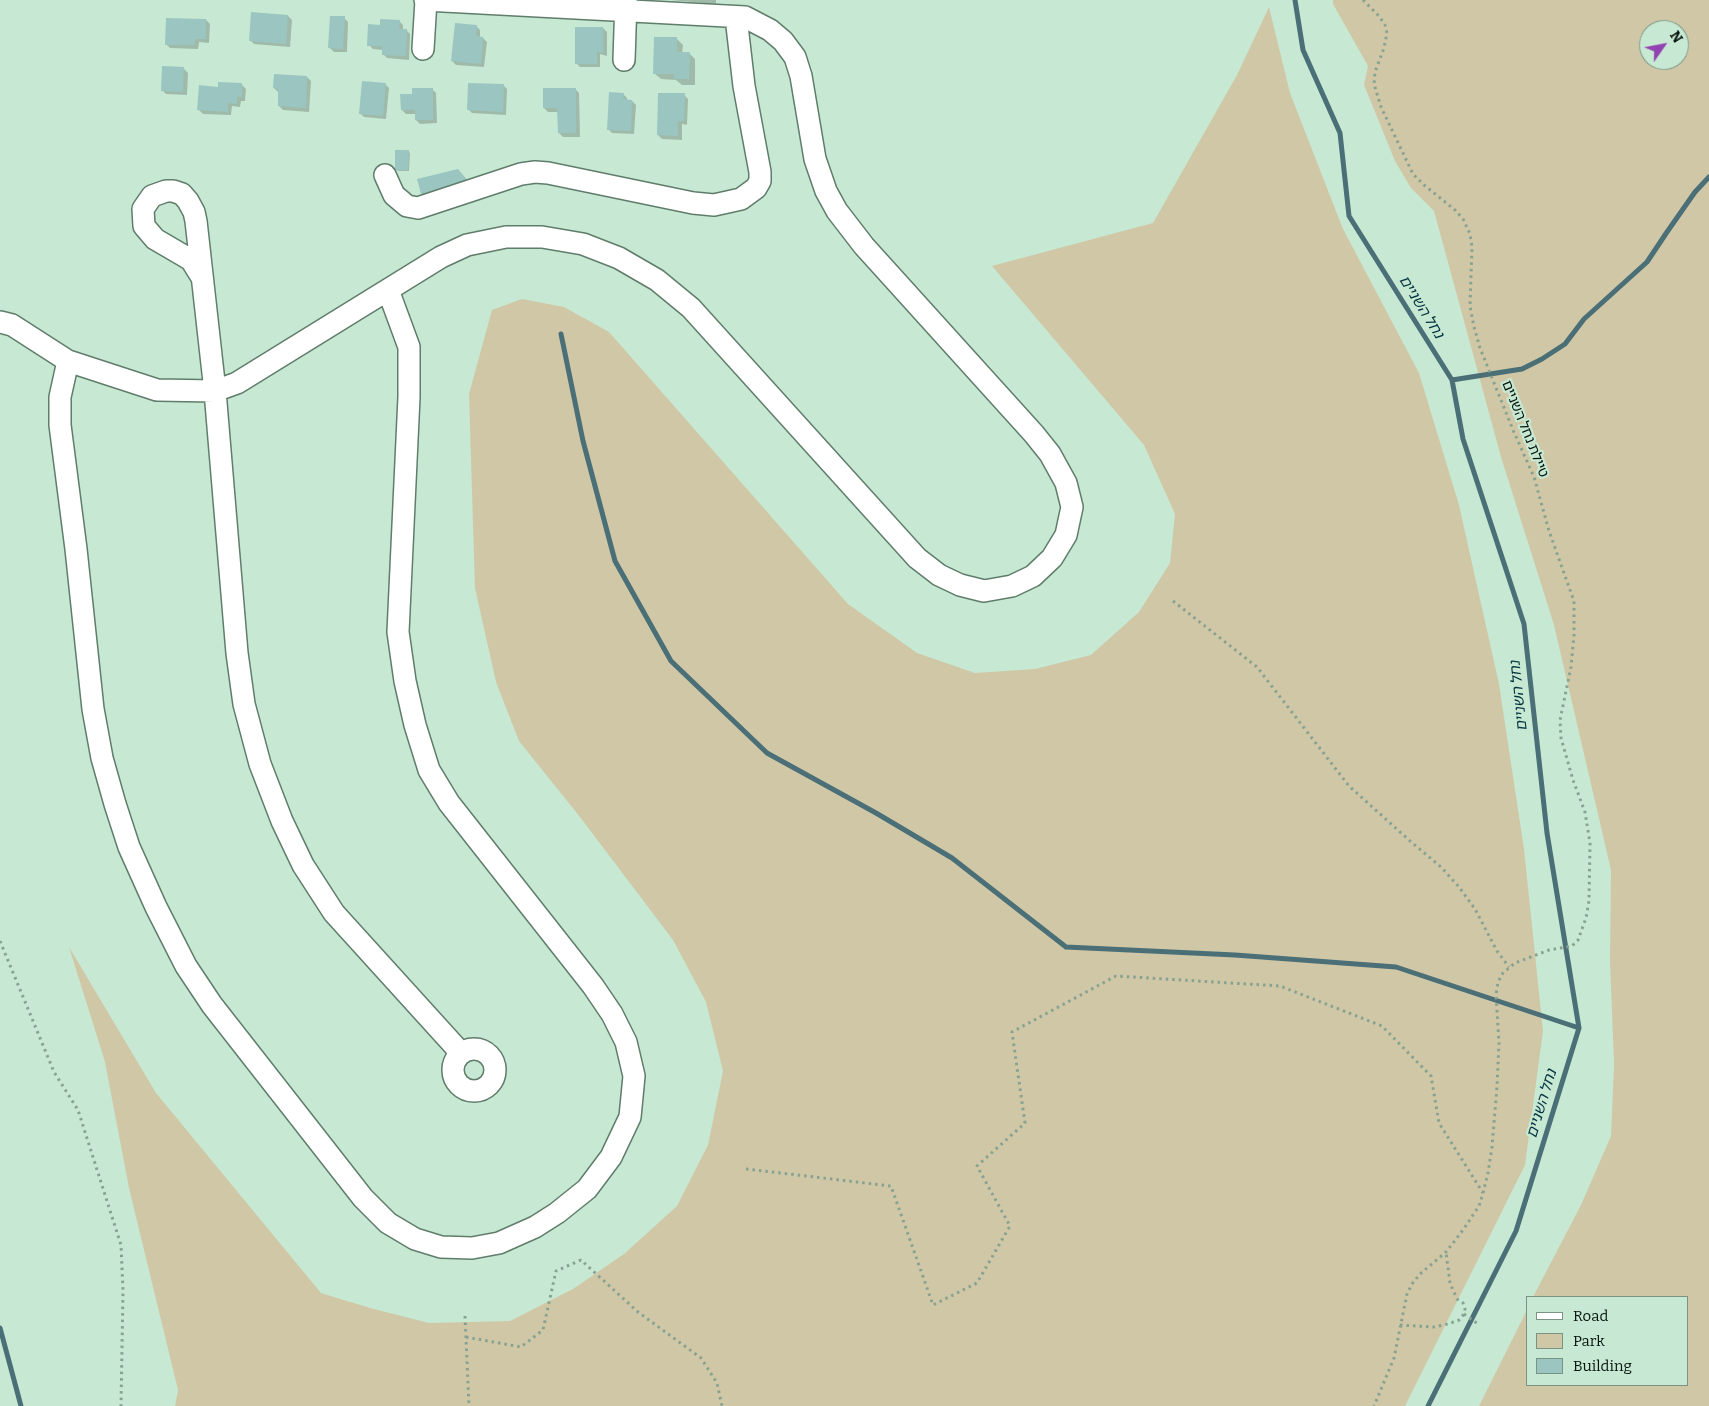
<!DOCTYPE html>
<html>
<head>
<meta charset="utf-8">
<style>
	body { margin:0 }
	#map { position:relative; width:1709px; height:1406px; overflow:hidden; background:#c7e9d3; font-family:Bitter,serif }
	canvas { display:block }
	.legend { position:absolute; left:1526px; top:1296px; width:162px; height:90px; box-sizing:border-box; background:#c7e9d3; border:1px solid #7a9383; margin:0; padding:6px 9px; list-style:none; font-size:15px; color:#07130c }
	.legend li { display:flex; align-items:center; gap:10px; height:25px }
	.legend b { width:25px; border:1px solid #7a9383 }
	.north { position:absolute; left:1639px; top:20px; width:50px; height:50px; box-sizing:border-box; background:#c7e9d3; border:1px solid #7a9383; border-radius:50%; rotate:57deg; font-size:14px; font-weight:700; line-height:20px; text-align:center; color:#07130c }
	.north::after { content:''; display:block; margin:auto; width:18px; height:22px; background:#9242b2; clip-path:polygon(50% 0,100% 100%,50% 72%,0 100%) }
</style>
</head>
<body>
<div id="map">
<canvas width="1709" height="1406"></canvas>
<ul class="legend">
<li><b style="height:6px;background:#fff"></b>Road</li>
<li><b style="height:14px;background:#d0c7a6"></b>Park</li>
<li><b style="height:14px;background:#9ac5c1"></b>Building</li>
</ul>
<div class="north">N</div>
</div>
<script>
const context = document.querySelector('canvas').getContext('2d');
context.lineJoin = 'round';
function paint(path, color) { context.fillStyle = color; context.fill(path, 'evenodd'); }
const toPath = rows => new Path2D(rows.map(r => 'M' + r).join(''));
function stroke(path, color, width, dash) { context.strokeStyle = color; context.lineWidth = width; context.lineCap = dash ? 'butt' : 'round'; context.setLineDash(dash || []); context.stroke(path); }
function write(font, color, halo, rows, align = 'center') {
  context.font = font + ' Bitter,"Noto Sans Hebrew",serif'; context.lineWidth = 4.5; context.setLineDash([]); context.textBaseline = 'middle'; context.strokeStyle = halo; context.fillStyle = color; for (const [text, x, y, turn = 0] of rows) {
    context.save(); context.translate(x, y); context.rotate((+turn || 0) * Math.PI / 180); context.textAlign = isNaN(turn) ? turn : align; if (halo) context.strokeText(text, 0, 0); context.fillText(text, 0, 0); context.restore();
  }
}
paint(toPath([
	[1333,0,1709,0,1709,1406,1479,1406,1528,1308,1528,1385,1688,1385,1688,1297,1533,1297,1581,1205,1611,1136,1614,1064,1610,961,1611,870,1554,625,1501,457,1434,211,1411,188,1395,161,1364,85,1368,66,1333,4],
	[1649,30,1679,30,1679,60,1649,60],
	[1269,7,1290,93,1343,229,1419,373,1459,505,1499,684,1524,849,1543,1031,1525,1165,1405,1406,175,1406,178,1390,129,1188,105,1062,69,947,156,1093,321,1293,370,1308,429,1323,510,1321,573,1289,624,1254,677,1206,708,1145,723,1071,706,1002,673,940,580,817,519,741,496,682,475,588,469,394,492,310,522,299,564,307,609,332,848,604,917,653,975,673,1035,669,1091,655,1139,612,1170,563,1175,514,1144,445,992,266,1153,223,1237,75]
]), '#d0c7a6');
paint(toPath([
	[670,0,716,0,716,4],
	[288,16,292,20,290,47,254,44,250,40],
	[344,18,348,22,347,52,334,52,330,48],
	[206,20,210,24,209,43,199,42,198,49,170,48,166,44],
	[399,21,403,25,403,30,406,30,410,34,409,60,387,58,383,54,383,50,373,49,369,45,381,26],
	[476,26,480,30,480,37,483,38,487,42,484,67,456,65,452,61],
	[603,28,607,32,607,56,600,54,600,67,580,67,576,63],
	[676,38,683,45,682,53,689,53,695,59,695,85,682,85,676,80,661,79,654,73],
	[184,69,188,73,187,95,166,94,162,90],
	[307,77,311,81,309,112,283,110,279,106,278,92,274,88],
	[385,84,389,88,386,119,364,117,360,113],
	[242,85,246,89,245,101,241,101,240,107,232,106,231,115,203,114,199,110,219,88],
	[503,85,507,89,506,115,472,113,468,109],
	[432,89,436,93,437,123,420,124,416,120,416,114,406,114,402,110,413,95],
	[575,89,579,93,580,137,563,137,559,133,559,112,548,112,544,108],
	[623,94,627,98,627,101,632,101,636,105,634,134,612,133,608,129],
	[684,95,688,99,687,125,682,124,682,140,662,139,658,135],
	[408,151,410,153,409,171,398,171,396,169],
	[419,180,471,186,426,197,422,193]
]), '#0003');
stroke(toPath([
	[1295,0,1303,50,1340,133,1349,216,1452,380,1463,439,1524,624,1547,833,1579,1028,1516,1231,1428,1406],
	[561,334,583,441,615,561,671,661,767,753,876,813,952,858,1066,947,1235,955,1396,967,1579,1028],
	[1452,380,1522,369,1542,359,1565,344,1584,319,1647,262,1667,232,1695,192,1709,177],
	[0,1328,21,1406]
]), '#4a6f77', 5);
paint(toPath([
	[251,12,288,15,286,44,249,41],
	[330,16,345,16,343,49,328,48],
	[166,18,206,19,206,39,195,39,195,45,165,45],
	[380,19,400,20,399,29,407,29,406,56,382,55,382,46,367,46,368,24,380,25],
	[455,23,477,25,476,36,483,37,481,64,451,61],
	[575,27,603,27,603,53,597,51,597,64,575,64],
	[654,37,677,37,677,52,690,52,689,79,674,79,674,74,653,74],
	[162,66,184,67,183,92,161,91],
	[274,74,307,76,306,108,278,106,278,89,273,88],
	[362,81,386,83,383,116,359,114],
	[218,82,242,83,242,97,237,97,237,104,228,103,228,112,197,110,199,85,218,87],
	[468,83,504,84,503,112,467,110],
	[412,88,433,88,433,120,415,120,415,110,401,110,400,94,412,94],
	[543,88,576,88,576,133,558,133,557,108,543,108],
	[609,92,624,93,623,99,632,100,631,131,607,130],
	[658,93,685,93,684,121,678,121,678,136,657,135],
	[395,150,409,150,408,170,395,170],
	[458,169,469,182,421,194,417,179]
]), '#9ac5c1');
const minor = toPath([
	[423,49,426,0],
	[624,60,626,0],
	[385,175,394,195,407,206,418,208,521,174,535,172,548,173,693,203,714,205,741,199,756,188,760,181,760,172,744,86,736,17],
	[201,276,191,260,155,239,144,226,143,209,152,196,166,191,173,191,182,194,188,201,194,212,196,221,215,391,237,653,244,704,260,764,282,821,303,865,334,913,461,1053],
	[0,322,12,325,68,361,157,390,215,391,237,383,441,257,467,245,506,237,542,237,583,244,619,258,657,280,691,308,917,558,939,575,960,585,984,591,1012,586,1033,576,1052,558,1066,535,1072,507,1066,483,1050,454,1034,434,864,246,837,211,826,191,815,159,801,76,795,57,783,41,770,30,745,17,425,0],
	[68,361,60,397,60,425,76,549,93,709,102,758,115,804,129,847,156,907,186,966,212,1005,363,1198,388,1223,415,1239,441,1247,472,1248,499,1243,535,1227,557,1213,587,1189,611,1157,630,1117,634,1076,626,1042,612,1014,593,986,449,803,429,770,415,725,405,681,398,632,409,397,409,347,388,290],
	'453 1070a21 21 0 1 1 42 0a21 21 0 1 1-42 0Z'
]);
stroke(minor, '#5f7d6a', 24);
stroke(toPath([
	[1363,0,1379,16,1385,25,1387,33,1384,48,1375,72,1374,84,1381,107,1413,174,1424,185,1455,210,1463,219,1470,234,1472,247,1470,306,1474,327,1480,348,1513,430,1534,477,1549,531,1574,601,1574,635,1571,667,1560,720,1561,738,1573,780,1585,812,1590,843,1589,901,1586,918,1578,940,1572,946,1549,950,1515,963,1503,973,1498,982,1496,995,1499,1043,1497,1087,1492,1147,1488,1173,1483,1193,1479,1206,1463,1230,1446,1252,1420,1274,1412,1284,1407,1294,1394,1358,1374,1406],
	[1173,601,1257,667,1349,786,1410,841,1441,867,1459,887,1475,909,1497,951,1509,967],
	[0,941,54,1072,78,1110,121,1245,123,1291,121,1406],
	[746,1169,891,1186,933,1305,977,1283,1010,1226,977,1166,1025,1123,1012,1032,1116,976,1280,986,1382,1026,1431,1076,1439,1123,1483,1193],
	[1464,1314,1478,1324],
	[465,1316,469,1406],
	[1400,1325,1434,1327,1448,1324,1459,1320,1464,1314,1465,1309,1463,1303,1457,1299,1450,1283,1446,1252],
	[466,1337,521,1347,543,1330,556,1271,581,1260,638,1312,701,1358,717,1383,722,1406]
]), '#88a291', 3, [2.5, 4]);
stroke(minor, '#fff', 21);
write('14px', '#07130c', '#c7e9d3', [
	["טיילת נחל השניים",1525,429,68]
]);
write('italic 15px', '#04333f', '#c7e9d3', [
	["נחל השניים",1421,307,58],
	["נחל השניים",1519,696,-96],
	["נחל השניים",1542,1104,-73]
]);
</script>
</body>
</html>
